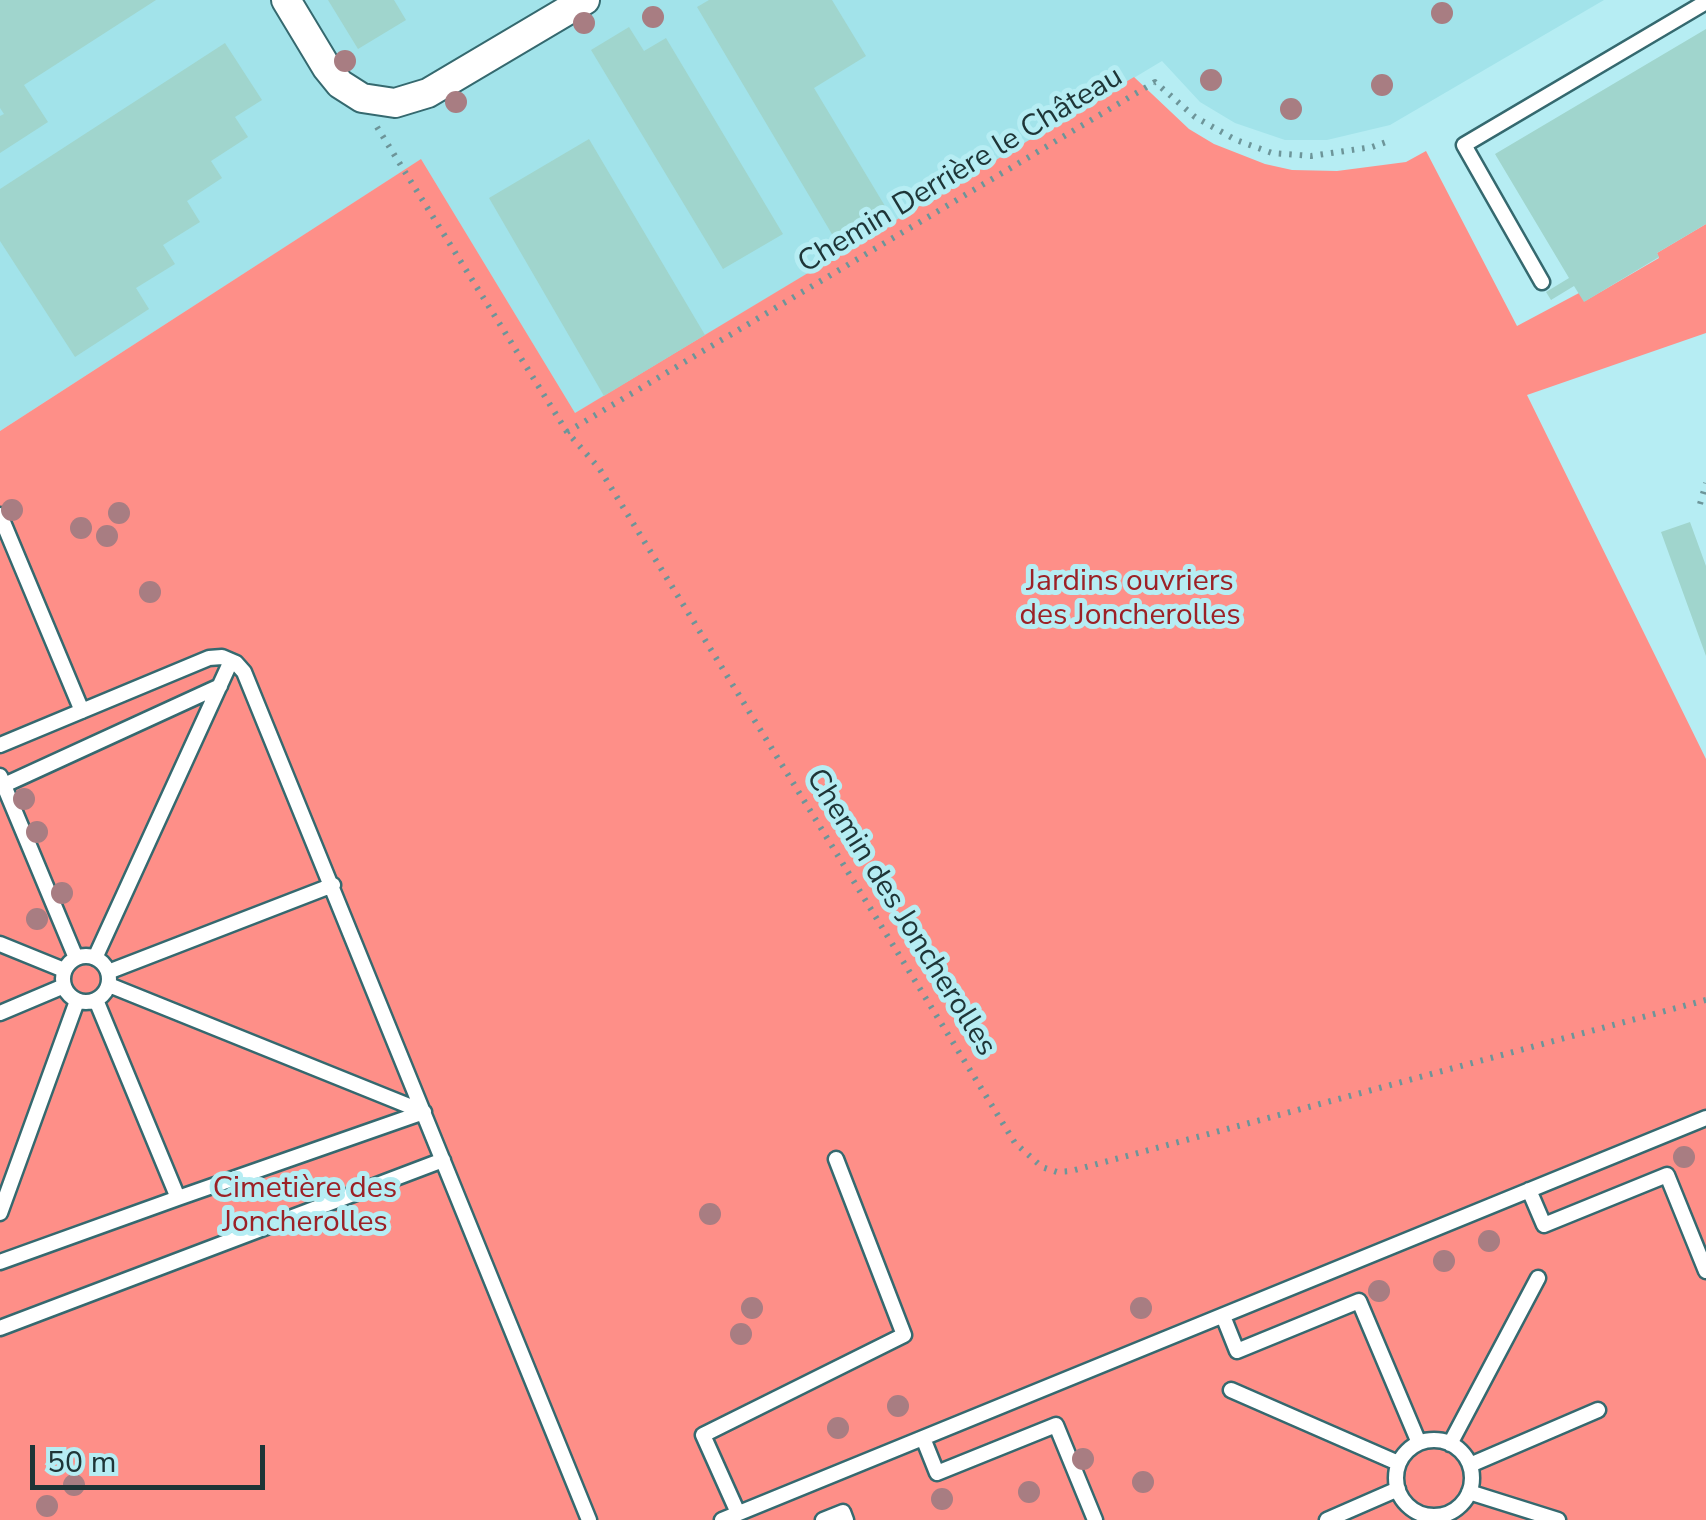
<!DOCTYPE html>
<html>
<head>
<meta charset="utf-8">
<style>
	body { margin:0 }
	#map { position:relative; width:1706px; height:1520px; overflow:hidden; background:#b6edf3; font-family:"Nunito Sans",sans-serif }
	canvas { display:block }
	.scale { position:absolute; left:30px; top:1445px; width:235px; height:45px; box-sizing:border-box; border:5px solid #1e3537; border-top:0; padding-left:12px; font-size:30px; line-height:35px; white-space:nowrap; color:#1e3537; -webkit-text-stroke:8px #b6edf3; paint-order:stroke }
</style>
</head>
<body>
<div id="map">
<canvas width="1706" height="1520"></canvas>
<div class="scale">50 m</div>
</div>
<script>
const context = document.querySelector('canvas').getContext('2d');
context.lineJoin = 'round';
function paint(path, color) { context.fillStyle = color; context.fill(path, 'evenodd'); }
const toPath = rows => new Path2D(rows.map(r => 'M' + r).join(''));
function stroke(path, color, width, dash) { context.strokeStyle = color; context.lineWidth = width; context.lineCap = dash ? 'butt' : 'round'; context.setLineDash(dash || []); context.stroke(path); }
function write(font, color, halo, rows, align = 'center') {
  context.font = font + ' "Nunito Sans",sans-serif'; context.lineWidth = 10; context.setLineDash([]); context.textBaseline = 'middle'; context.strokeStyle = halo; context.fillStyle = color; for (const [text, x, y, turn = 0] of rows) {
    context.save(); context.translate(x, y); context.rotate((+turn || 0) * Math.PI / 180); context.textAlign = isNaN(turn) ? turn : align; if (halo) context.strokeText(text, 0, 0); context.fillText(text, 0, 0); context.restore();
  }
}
paint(toPath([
	[0,0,1604,0,1390,125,1327,140,1285,140,1235,123,1200,102,1162,61,574,414,420,160,0,431]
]), '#a2e3ea');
paint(toPath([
	[1134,77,1189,129,1214,144,1265,164,1292,170,1337,171,1406,162,1426,151,1517,326,1579,293,1585,301,1659,258,1657,253,1706,224,1706,333,1527,395,1706,759,1706,1520,0,1520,0,431,421,159,575,413]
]), '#fe8f88');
paint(toPath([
	[0,0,156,0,24,85,48,122,0,153,0,116,4,114,0,108],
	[328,0,394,0,406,20,358,49],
	[709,0,832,0,866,56,814,88,894,221,842,251,697,7],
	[629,27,644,51,666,38,783,234,723,269,591,50],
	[1706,29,1706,224,1657,253,1659,257,1584,302,1574,286,1551,300,1546,292,1569,278,1495,154],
	[225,43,262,100,235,117,248,137,211,161,222,178,187,201,200,222,163,245,175,264,136,288,149,309,75,357,0,241,0,189],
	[589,139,705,335,604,396,489,198],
	[1690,522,1706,566,1706,656,1661,532]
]), '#a0d5cd');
const lane = toPath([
	[1542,282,1464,145,1706,2],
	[0,515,82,711],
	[0,745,209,658,222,657,236,663,244,672,589,1520],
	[0,776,76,958],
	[0,787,220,686],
	[0,944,64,970],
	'63 979a23 23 0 1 1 46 0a23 23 0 1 1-46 0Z',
	[95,958,231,661],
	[108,972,333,885],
	[109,985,424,1112],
	[96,1000,178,1198,424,1112],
	[0,1013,64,986],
	[1529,1190,1544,1225,1667,1175,1706,1271],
	[0,1213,77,1001],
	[0,1262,178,1198],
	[1223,1316,1237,1351,1359,1301,1419,1443],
	[0,1328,443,1160],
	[1231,1390,1398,1463],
	[923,1438,937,1473,1056,1425,1095,1520],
	'1396 1478a38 38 0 1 1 76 0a38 38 0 1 1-76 0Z',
	[1450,1444,1538,1278],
	[1470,1465,1598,1410],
	[1469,1492,1558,1520],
	[738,1513,703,1435,904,1335,836,1159],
	[722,1520,1706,1118],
	[823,1520,843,1512,846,1520],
	[1327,1520,1398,1489]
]);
const street = toPath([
	[286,0,327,68,340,84,362,98,395,103,428,93,585,0]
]);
stroke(lane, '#35696f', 19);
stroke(street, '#35696f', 32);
stroke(toPath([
	[377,127,567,432,599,468,1015,1143,1042,1167,1057,1172,1071,1171,1706,1000],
	[567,432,1155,82,1195,117,1236,140,1272,153,1311,156,1372,147,1392,140],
	[1700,504,1706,483]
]), '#6d9599', 6, [2.5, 8]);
stroke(lane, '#fff', 14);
stroke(street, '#fff', 28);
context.fillStyle = '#a87d82';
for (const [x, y] of [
	[1442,13],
	[653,17],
	[584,23],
	[345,61],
	[1211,80],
	[1382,85],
	[456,102],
	[1291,109],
	[12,510],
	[119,513],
	[81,528],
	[107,536],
	[150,592],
	[24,799],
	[37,832],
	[62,893],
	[37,919],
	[1684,1157],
	[710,1214],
	[1489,1241],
	[1444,1261],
	[1379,1291],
	[752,1308],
	[1141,1308],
	[741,1334],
	[898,1406],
	[838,1428],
	[1083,1459],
	[1143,1482],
	[74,1485],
	[1029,1492],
	[942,1499],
	[47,1506]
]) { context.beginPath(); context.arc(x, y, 11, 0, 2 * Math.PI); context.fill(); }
write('30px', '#1e3537', '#b6edf3', [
	["Chemin Derrière le Château",961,171,-31],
	["Chemin des Joncherolles",900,913,58]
]);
write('30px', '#9c2126', '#b6edf3', [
	["Jardins ouvriers",1130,583],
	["des Joncherolles",1130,617],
	["Cimetière des",305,1190],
	["Joncherolles",305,1224]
]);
</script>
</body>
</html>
